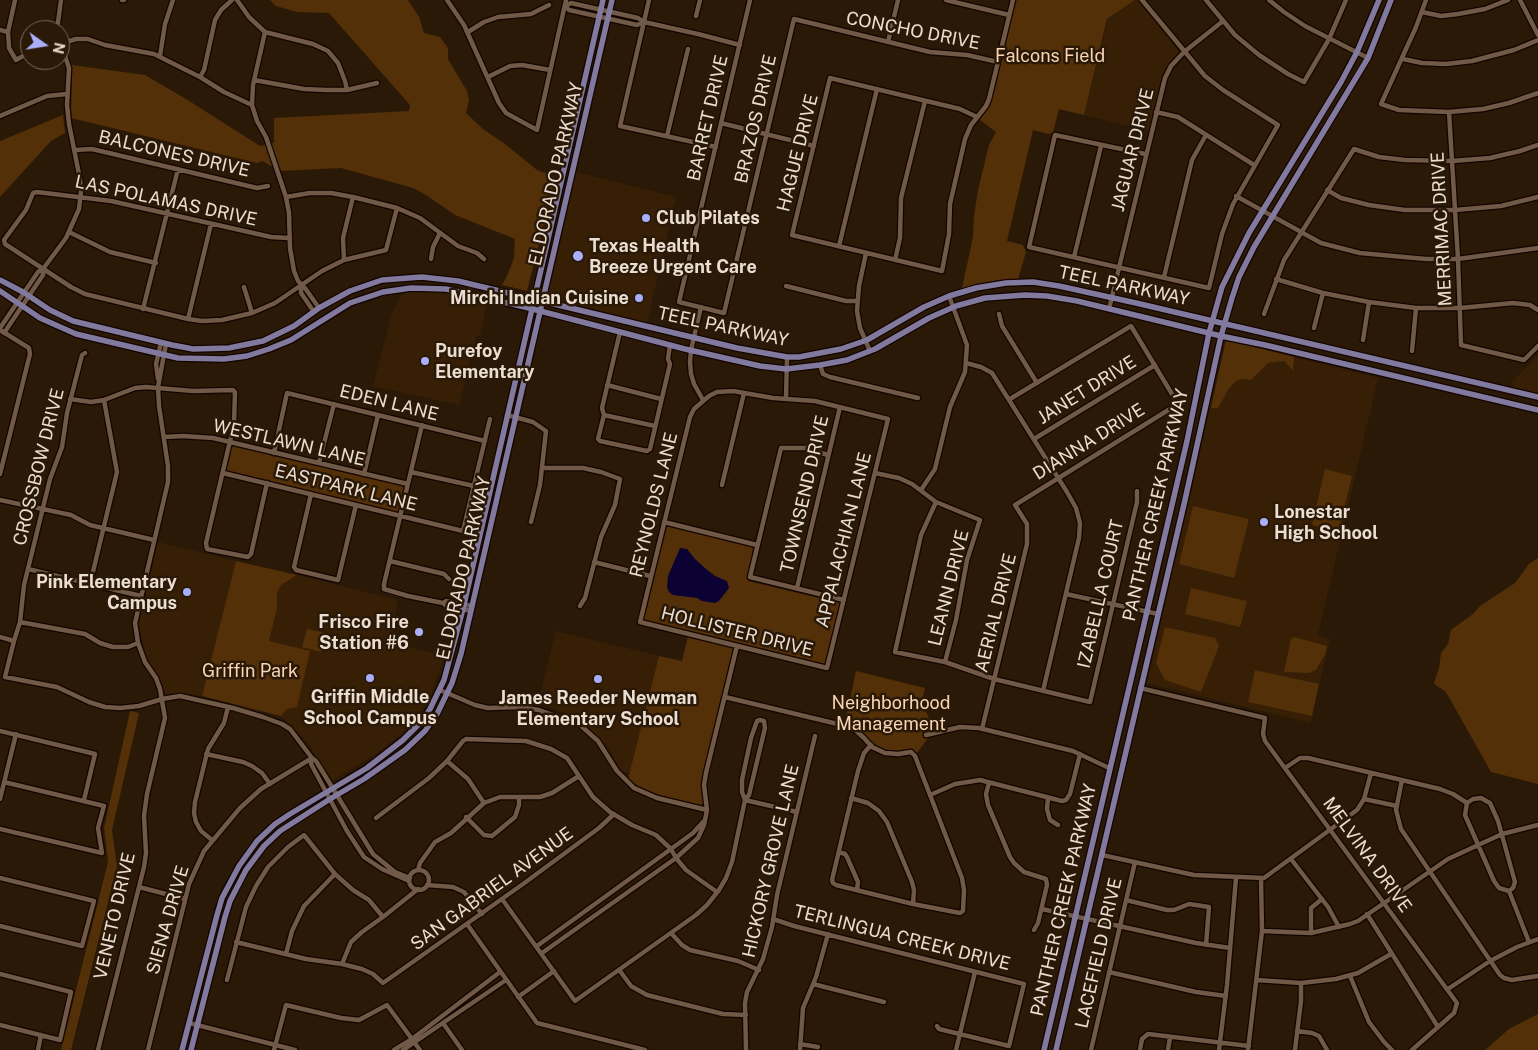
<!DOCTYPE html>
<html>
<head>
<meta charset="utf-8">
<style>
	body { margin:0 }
	#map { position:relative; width:1538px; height:1050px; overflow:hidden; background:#2b1907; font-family:"Public Sans",sans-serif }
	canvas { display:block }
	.north { position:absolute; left:20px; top:20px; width:50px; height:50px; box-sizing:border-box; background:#2b1907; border:1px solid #776758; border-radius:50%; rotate:103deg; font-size:14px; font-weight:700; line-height:20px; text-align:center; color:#eaddd1 }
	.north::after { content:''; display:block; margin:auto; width:18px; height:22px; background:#abaffb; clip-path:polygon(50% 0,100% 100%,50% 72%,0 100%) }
</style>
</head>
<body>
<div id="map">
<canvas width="1538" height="1050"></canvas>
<div class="north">N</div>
</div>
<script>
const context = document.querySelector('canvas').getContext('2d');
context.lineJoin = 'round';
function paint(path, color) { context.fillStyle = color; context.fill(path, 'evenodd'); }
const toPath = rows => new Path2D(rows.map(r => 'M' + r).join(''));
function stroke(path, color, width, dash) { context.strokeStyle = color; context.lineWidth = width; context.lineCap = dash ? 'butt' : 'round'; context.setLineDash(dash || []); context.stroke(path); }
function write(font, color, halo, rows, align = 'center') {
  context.font = font + ' "Public Sans",sans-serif'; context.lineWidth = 5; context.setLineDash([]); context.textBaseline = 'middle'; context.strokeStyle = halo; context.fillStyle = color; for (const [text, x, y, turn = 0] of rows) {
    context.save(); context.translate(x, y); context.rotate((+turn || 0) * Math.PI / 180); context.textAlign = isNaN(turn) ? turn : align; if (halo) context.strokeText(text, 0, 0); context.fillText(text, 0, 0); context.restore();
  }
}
paint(toPath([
	[1135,0,1138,0,1180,53,1163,73,1149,131,1084,115,1108,19],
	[576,172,676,197,647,323,551,299,547,296],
	[412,291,441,292,477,300,487,304,480,336,476,336,459,405,373,386,392,313,403,293],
	[1226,340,1378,378,1318,635,1330,639,1310,723,1147,683],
	[1538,355,1538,393,1513,387,1512,382],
	[158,542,236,561,202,696,180,693,166,695,159,678,152,669,145,653,139,624],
	[297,575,398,600,389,642,444,656,432,692,418,716,401,734,380,751,332,781,307,742,281,716,287,709,292,707,269,641,277,609,277,593,281,585],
	[556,631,659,656,630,773,622,772,609,748,585,724,575,717,538,703]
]), '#371f06');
paint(toPath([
	[270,0,408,0,419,17,424,33,440,37,448,48,448,59,467,91,469,101,466,113,483,129,505,144,537,170,553,176,554,184,527,291,502,285,507,276,514,258,515,239,455,215,426,195,413,188,341,168,281,171,262,161,257,163,71,118,72,65,145,75,186,99,260,146,274,143,274,118,409,111,410,105,329,13,297,12,276,6],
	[1016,0,1135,0,1107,19,1084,115,1059,109,1053,132,1049,134,1033,130,1007,241,1023,245,1026,252,1018,279,1003,280,962,288,973,237,974,216,978,190,989,145,996,132,980,120,993,94],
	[63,115,65,133,51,141,0,197,0,141],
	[1226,340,1294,357,1293,367,1294,371,1284,361,1268,363,1251,380,1241,379,1236,381,1228,390,1218,408,1211,408],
	[231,444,405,485,399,513,225,471],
	[1325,469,1352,476,1339,531,1312,525],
	[1193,506,1249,519,1234,578,1179,564],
	[667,525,753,547,748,581,840,603,825,663,823,664,643,620],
	[1538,558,1538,784,1491,772,1450,699,1445,691,1437,686,1434,683,1439,668,1441,653,1448,644,1451,630,1473,614,1480,606,1515,583,1529,564],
	[236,561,297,575,281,585,277,593,277,609,269,641,310,651,297,707,287,709,281,716,202,696],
	[1191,588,1247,601,1240,627,1185,614],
	[1165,627,1215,638,1219,646,1201,692,1165,680,1156,663],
	[307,629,326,633,321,652,302,647],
	[688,636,734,647,704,773,703,804,699,805,655,794,644,790,628,779,659,656,682,661],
	[1294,637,1327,646,1325,655,1320,663,1316,670,1309,673,1284,672,1291,639],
	[1255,670,1319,684,1312,716,1248,702],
	[856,671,925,688,922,702,934,730,917,753,913,751,895,752,881,749,874,745,864,733,845,723],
	[130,711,139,713,112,830,117,866,71,1050,61,1050,108,862,104,828],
	[1538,1014,1538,1050,1485,1050,1509,1029]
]), '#533008');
paint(toPath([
	[680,548,687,549,695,559,706,569,715,576,727,581,729,588,719,601,715,603,702,601,697,598,673,595,669,592,667,587,668,576]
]), '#0b0132');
const minor = toPath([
	[15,0,8,32,9,48,16,60,30,52],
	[122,0,124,0],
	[237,0,249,17,265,32,313,44,328,51,338,63,345,81,347,90],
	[447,0,464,25,499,103,506,113,537,130,566,0],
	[649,0,620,126,716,147],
	[750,0,679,302,724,313,794,19,930,52,967,55,998,62],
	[946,0,1009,15],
	[1142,0,1205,76,1223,90,1278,125,1233,204,1222,234,1209,288,1029,247,1055,135,1145,154],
	[1206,0,1235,35,1259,55,1288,74,1304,82,1329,39,1346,0],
	[1269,0,1284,12,1305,26,1368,58],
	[1426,0,1416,27,1381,104,1399,110,1449,112,1483,109,1509,103,1538,93],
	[1520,0,1538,35],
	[565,6,571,3,638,18,644,22,698,34,740,45],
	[565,6,569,10,637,25,644,22],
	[1422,12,1441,16,1458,14,1485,9,1508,0],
	[696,16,700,0],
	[0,30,8,32],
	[57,30,61,0],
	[265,32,253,85,252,105,257,121,266,137,286,197,289,213,290,248,294,271,298,281,305,288,319,308],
	[468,32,484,22,498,17,531,14,549,5],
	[888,42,898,0],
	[60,44,76,39,88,39,105,45,154,54,200,77,224,92,252,105],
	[160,56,165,24,173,0],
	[1403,59,1422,63,1446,64,1472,61,1514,50,1538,40],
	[200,77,204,70,215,20,221,10,232,0],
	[488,77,510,66,522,65,550,70],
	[254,80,304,89,326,90,347,90,377,83],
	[1156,112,1178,117,1254,165],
	[1449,112,1458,259,1461,345,1524,360,1538,346],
	[0,116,47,96,67,94],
	[977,117,960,109,830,78,792,235,942,271,949,234,950,204,965,139,971,125,986,106,989,99,1013,0],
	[721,123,814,146],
	[667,136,688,49],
	[75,150,92,149,257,188,268,186],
	[1327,190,1341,198,1369,205,1405,210,1455,210,1501,206,1538,197],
	[1236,196,1321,243,1360,253,1426,259,1458,259,1538,248],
	[286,197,310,193,331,193,353,197,397,208,420,218,458,246,477,253,484,259],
	[69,232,110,252,156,263],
	[289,238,271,237,111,201,37,192,33,193,26,210,4,240,5,244,71,287,85,294,188,319,202,321,222,320,252,313,275,303,322,271,344,260,386,250,397,208],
	[839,246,877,89],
	[866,253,859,286,857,311,860,328,870,351],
	[1074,257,1101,146],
	[431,259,433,247,440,233],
	[344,260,343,238,353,197],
	[895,260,900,238,901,198,925,101],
	[1164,277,1192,160,1206,135],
	[1276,279,1323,293,1369,302,1416,308,1460,308,1513,303,1530,305,1538,310],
	[301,285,301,293,314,312],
	[786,286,846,301,857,301],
	[244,287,252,313],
	[701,307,691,350,690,362,691,374,694,384,703,400],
	[143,309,178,169],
	[1109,309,1165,78,1171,66,1184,52,1223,21],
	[999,314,1002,326,1037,383],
	[1264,314,1284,260,1354,149,1379,157,1405,160,1452,161,1490,158,1520,151,1538,145],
	[188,319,211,224],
	[0,328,38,272,43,269,66,238,79,209,81,191,80,179,69,124,67,105,69,68,60,41],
	[1314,328,1323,293],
	[0,330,29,348,30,354,0,474],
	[620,332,602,408,604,415,598,439,600,441,647,451,650,449,670,364,668,359,670,345],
	[4,333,43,275,43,269],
	[1363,340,1369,302],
	[1412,351,1416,308],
	[85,353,82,355,67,413,62,447,50,479,24,585,20,622,14,641,5,677,57,687,89,702,105,707,120,708,139,706,162,699,180,696,233,708,263,717,282,724,290,729,312,758,316,761,373,854,395,872,410,878],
	[966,363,981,367,992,373,1067,492,1076,508,1080,523,1079,538,1043,691],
	[820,365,823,374,830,377,918,398],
	[158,379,156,364,161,343],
	[607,385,661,399],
	[733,391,773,398,815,401,888,419,827,668,640,622,690,417,694,409,709,396,717,392,733,391],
	[70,399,91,402,104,400,135,388,146,387,193,391,233,390,235,392,234,424,206,543,207,549,248,557,251,554,267,483],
	[786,399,787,357],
	[507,415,533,422,546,431,540,485,531,522],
	[604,415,655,426],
	[422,425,384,584,384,589,408,596,443,603,446,601,472,606],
	[164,437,183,436,213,438,408,484],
	[1034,439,1155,365],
	[274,453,287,393,485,441],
	[828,455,805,448,781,448,750,577,844,600],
	[319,463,334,404],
	[542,468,583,468,601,472,620,479,615,505,601,537,585,598,580,606],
	[411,472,474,486],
	[223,473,463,531,490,419],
	[875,473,899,478,912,484,936,502,980,520,967,560,956,620,945,662],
	[364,474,378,415],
	[722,485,744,393],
	[921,490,935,469,950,407,965,372,967,345,949,296],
	[311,494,294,567,296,570,338,580,356,505],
	[0,500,71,515,90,525,154,540],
	[936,502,921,535,895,652,945,662,994,679,1090,702,1137,502,1137,491],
	[664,522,757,545],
	[390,561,444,574,449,579],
	[594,562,650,576],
	[28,569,141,596],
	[90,584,117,472,104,400],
	[797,588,840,407],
	[1066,594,1158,614],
	[443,603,445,605,471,611],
	[20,622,85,634,100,643,113,647,128,647,138,643],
	[0,637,14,641],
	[1140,688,1265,718,1263,734,1265,741,1457,1003,1454,1013,1412,1050],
	[440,690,475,705,488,708,520,707,539,710,579,724,598,741,617,771,634,788,657,798,707,810],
	[725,697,846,726,855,730,864,738,872,747,885,753,898,754,911,752,915,756,962,878,964,890,963,911,960,913,913,904,836,885,833,883,832,880,858,771,864,753,871,745],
	[982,729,1027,544,1027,524,1015,505,1178,404,1131,326,1010,399],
	[0,731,95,754,84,800],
	[926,735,960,727,979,728,1073,751,1109,768],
	[206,754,243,762,252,766,262,773,270,784],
	[312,758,311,764,347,831,364,857,382,869,409,881],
	[447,761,468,779,484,803],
	[1285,768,1300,758,1308,758,1440,789,1453,794,1467,803],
	[1402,780,1396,810,1401,829,1500,975,1504,978,1512,980,1538,976],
	[989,783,986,794,988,805,1010,857,1014,863,1024,872,1046,879,1047,885,1038,923,1034,930],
	[930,795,955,784,980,780,1062,801,1066,800,1070,794,1080,754],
	[851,798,868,803,879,811,887,822,912,882,914,890,913,904],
	[1048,798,1047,809,1050,820,1058,825],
	[1481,798,1490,803,1498,821,1515,882,1513,888,1509,891,1499,888,1494,881,1465,815,1467,803,1473,799,1481,798],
	[0,799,16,734],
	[1364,799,1397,806],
	[745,800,797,812],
	[466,817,484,835,492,836,515,817,519,805,519,797],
	[376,818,429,778,447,761,463,741,466,739,526,741,551,749,567,758,593,797,610,812,632,825,656,835,671,849,676,858,686,870,717,892],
	[0,829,102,853,98,828,104,806,4,782],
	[212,840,201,831,196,822,194,813,195,802,208,749,224,723,228,707],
	[839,852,845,854,847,857,858,882,857,890],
	[1102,855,1194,875,1264,878,1357,810,1364,799,1371,773],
	[1291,859,1328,907,1339,927],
	[418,870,420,863,435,842,451,833,484,803,500,797,540,797,552,793,579,776],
	'409 880a10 10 0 1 1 20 0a10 10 0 1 1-20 0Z',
	[0,878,94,901,82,946,0,926],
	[427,885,453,887,464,892,482,914],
	[139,887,185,899],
	[1509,891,1529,942],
	[502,899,575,1001,696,915,707,905,719,890,726,878,732,862,745,800,749,795,765,728,764,721,760,720,757,721,751,738,742,780,742,792,745,800],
	[1126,900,1167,910,1174,910,1189,904,1209,907,1206,945],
	[1042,909,1196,943,1230,948],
	[1367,914,1438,1027],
	[773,919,794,926,1024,984,1009,1046,939,1029,937,1026],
	[467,924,537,1023,645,1050],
	[1262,931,1311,933,1350,924,1358,921,1448,859,1502,834,1538,825],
	[671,933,682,945,690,950,738,961,759,970],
	[1311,933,1311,908,1322,899],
	[236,942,306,959,342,964,362,969,373,974,383,983,523,884,599,828,614,814],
	[537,946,693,833,703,822],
	[542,953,676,858,698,838,704,825,707,810,704,785,706,773,737,646],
	[286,954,292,931,304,906,335,874],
	[342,964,351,942,362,932,383,917,418,889],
	[620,971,631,986,647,995,723,1014,746,1015],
	[1109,972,1196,992,1226,996],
	[0,974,71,992,60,1040,0,1025],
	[1350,976,1369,1022,1384,1042,1392,1050],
	[227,980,246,907,256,886,268,867,288,847,304,835,335,874,353,890,369,900,383,917],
	[1257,980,1301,983,1336,979,1358,973,1391,954],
	[813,984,884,1002],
	[1448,989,1490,961,1517,947,1538,939],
	[518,997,554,971],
	[189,1023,295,1050],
	[443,1023,462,1050],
	[1297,1031,1312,1033,1319,1036,1327,1050],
	[800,1044,818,1047],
	[38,1050,41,1035],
	[98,1050,144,867,146,853,144,816,147,794,165,718,160,689,156,678,145,662,138,643,135,623,168,482,168,466,159,406,158,387,166,344],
	[148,1050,189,884,204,851,240,808,261,789,312,758],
	[274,1050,286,1005,341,1018,359,1020,387,1005,420,1050],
	[394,1050,412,1039,500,972],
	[403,1050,506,980],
	[746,1050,745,1003,747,992,763,959,772,927,777,895,815,736],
	[800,1050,803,1008,816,977,828,934],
	[956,1050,975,972],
	[1091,1050,1135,862],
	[1140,1050,1142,1039,1148,1034,1249,1046],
	[1168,1050,1170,1037],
	[1219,1050,1227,985,1236,878],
	[1248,1050,1262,931,1261,878],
	[1295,1050,1301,1001,1301,983]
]);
const major = toPath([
	[0,280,23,292,50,310,73,321,172,345,193,349,229,348,263,341,294,326,319,308,350,291,382,280,422,277,458,281,737,348,787,357,799,357,841,349,867,340,924,307,949,296,976,288,1006,283,1033,282,1059,286,1136,303,1538,397],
	[0,291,40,318,76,334,178,358,224,359,247,356,269,349,291,340,350,303,383,292,411,288,446,289,525,307,685,349,760,366,786,369,820,365,847,360,875,349,929,318,956,306,985,298,1025,295,1047,296,1077,301,1221,336,1265,345,1538,410],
	[182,1050,217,915,222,898,239,866,257,841,275,824,290,814,367,768,403,740,420,723,430,709,444,680,463,609,603,0],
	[191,1050,225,917,230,901,246,870,264,846,280,831,330,799,364,779,405,750,425,731,437,714,452,683,461,654,612,0],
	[1044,1050,1187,441,1209,333,1222,287,1249,233,1341,82,1357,52,1379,0],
	[1056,1050,1185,500,1221,336,1232,298,1239,277,1254,247,1368,58,1391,0]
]);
stroke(minor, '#130400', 7);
stroke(major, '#130400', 8);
stroke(minor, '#705946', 4.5);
stroke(major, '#817a9e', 5.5);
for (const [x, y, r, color] of [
	[646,218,5,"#abaffb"],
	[578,256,6,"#abaffb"],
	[639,298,5,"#abaffb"],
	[425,361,5,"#abaffb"],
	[1264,522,5,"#abaffb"],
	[187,592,5,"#abaffb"],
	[419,632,5,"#abaffb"],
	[370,678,5,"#abaffb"],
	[598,679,5,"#abaffb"]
]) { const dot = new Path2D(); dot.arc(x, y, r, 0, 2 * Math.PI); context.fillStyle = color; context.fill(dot); stroke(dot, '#2b1907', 2); }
write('18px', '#eaddd1', '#2b1907', [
	["CONCHO DRIVE",913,31,11],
	["BARRET DRIVE",708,118,-77],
	["BRAZOS DRIVE",756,119,-77],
	["JAGUAR DRIVE",1133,150,-76],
	["HAGUE DRIVE",798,153,-76],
	["BALCONES DRIVE",174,154,13],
	["ELDORADO PARKWAY",556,174,-77],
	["LAS POLAMAS DRIVE",166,201,12],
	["MERRIMAC DRIVE",1442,229,-93],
	["TEEL PARKWAY",1124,286,12],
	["TEEL PARKWAY",723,327,12],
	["JANET DRIVE",1087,390,-32],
	["EDEN LANE",389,403,14],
	["DIANNA DRIVE",1089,442,-32],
	["WESTLAWN LANE",289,443,13],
	["CROSSBOW DRIVE",39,467,-76],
	["EASTPARK LANE",346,488,14],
	["TOWNSEND DRIVE",805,494,-77],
	["REYNOLDS LANE",654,505,-76],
	["PANTHER CREEK PARKWAY",1156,505,-77],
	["APPALACHIAN LANE",844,540,-76],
	["ELDORADO PARKWAY",464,568,-77],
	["LEANN DRIVE",949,588,-76],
	["IZABELLA COURT",1101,594,-77],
	["AERIAL DRIVE",996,613,-76],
	["HOLLISTER DRIVE",737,632,14],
	["MELVINA DRIVE",1367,855,54],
	["HICKORY GROVE LANE",771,861,-77],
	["SAN GABRIEL AVENUE",492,889,-36],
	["PANTHER CREEK PARKWAY",1064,900,-77],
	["VENETO DRIVE",115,916,-77],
	["SIENA DRIVE",168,920,-74],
	["TERLINGUA CREEK DRIVE",902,938,14],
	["LACEFIELD DRIVE",1099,953,-77]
]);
write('18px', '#f8d5b5', '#2b1907', [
	["Falcons Field",1050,56],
	["Griffin Park",250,671],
	["Neighborhood",891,703],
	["Management",891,724]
]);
write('bold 18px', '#eaddd1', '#2b1907', [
	["Club Pilates",656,218],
	["Texas Health",589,246],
	["Breeze Urgent Care",589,267],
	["Mirchi Indian Cuisine",629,298,"right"],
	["Purefoy",435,351],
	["Elementary",435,372],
	["Lonestar",1274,512],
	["High School",1274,533],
	["Pink Elementary",177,582,"right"],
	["Campus",177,603,"right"],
	["Frisco Fire",409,622,"right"],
	["Station #6",409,643,"right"],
	["Griffin Middle",370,697,"center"],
	["School Campus",370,718,"center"],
	["James Reeder Newman",598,698,"center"],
	["Elementary School",598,719,"center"]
], 'left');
</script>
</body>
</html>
